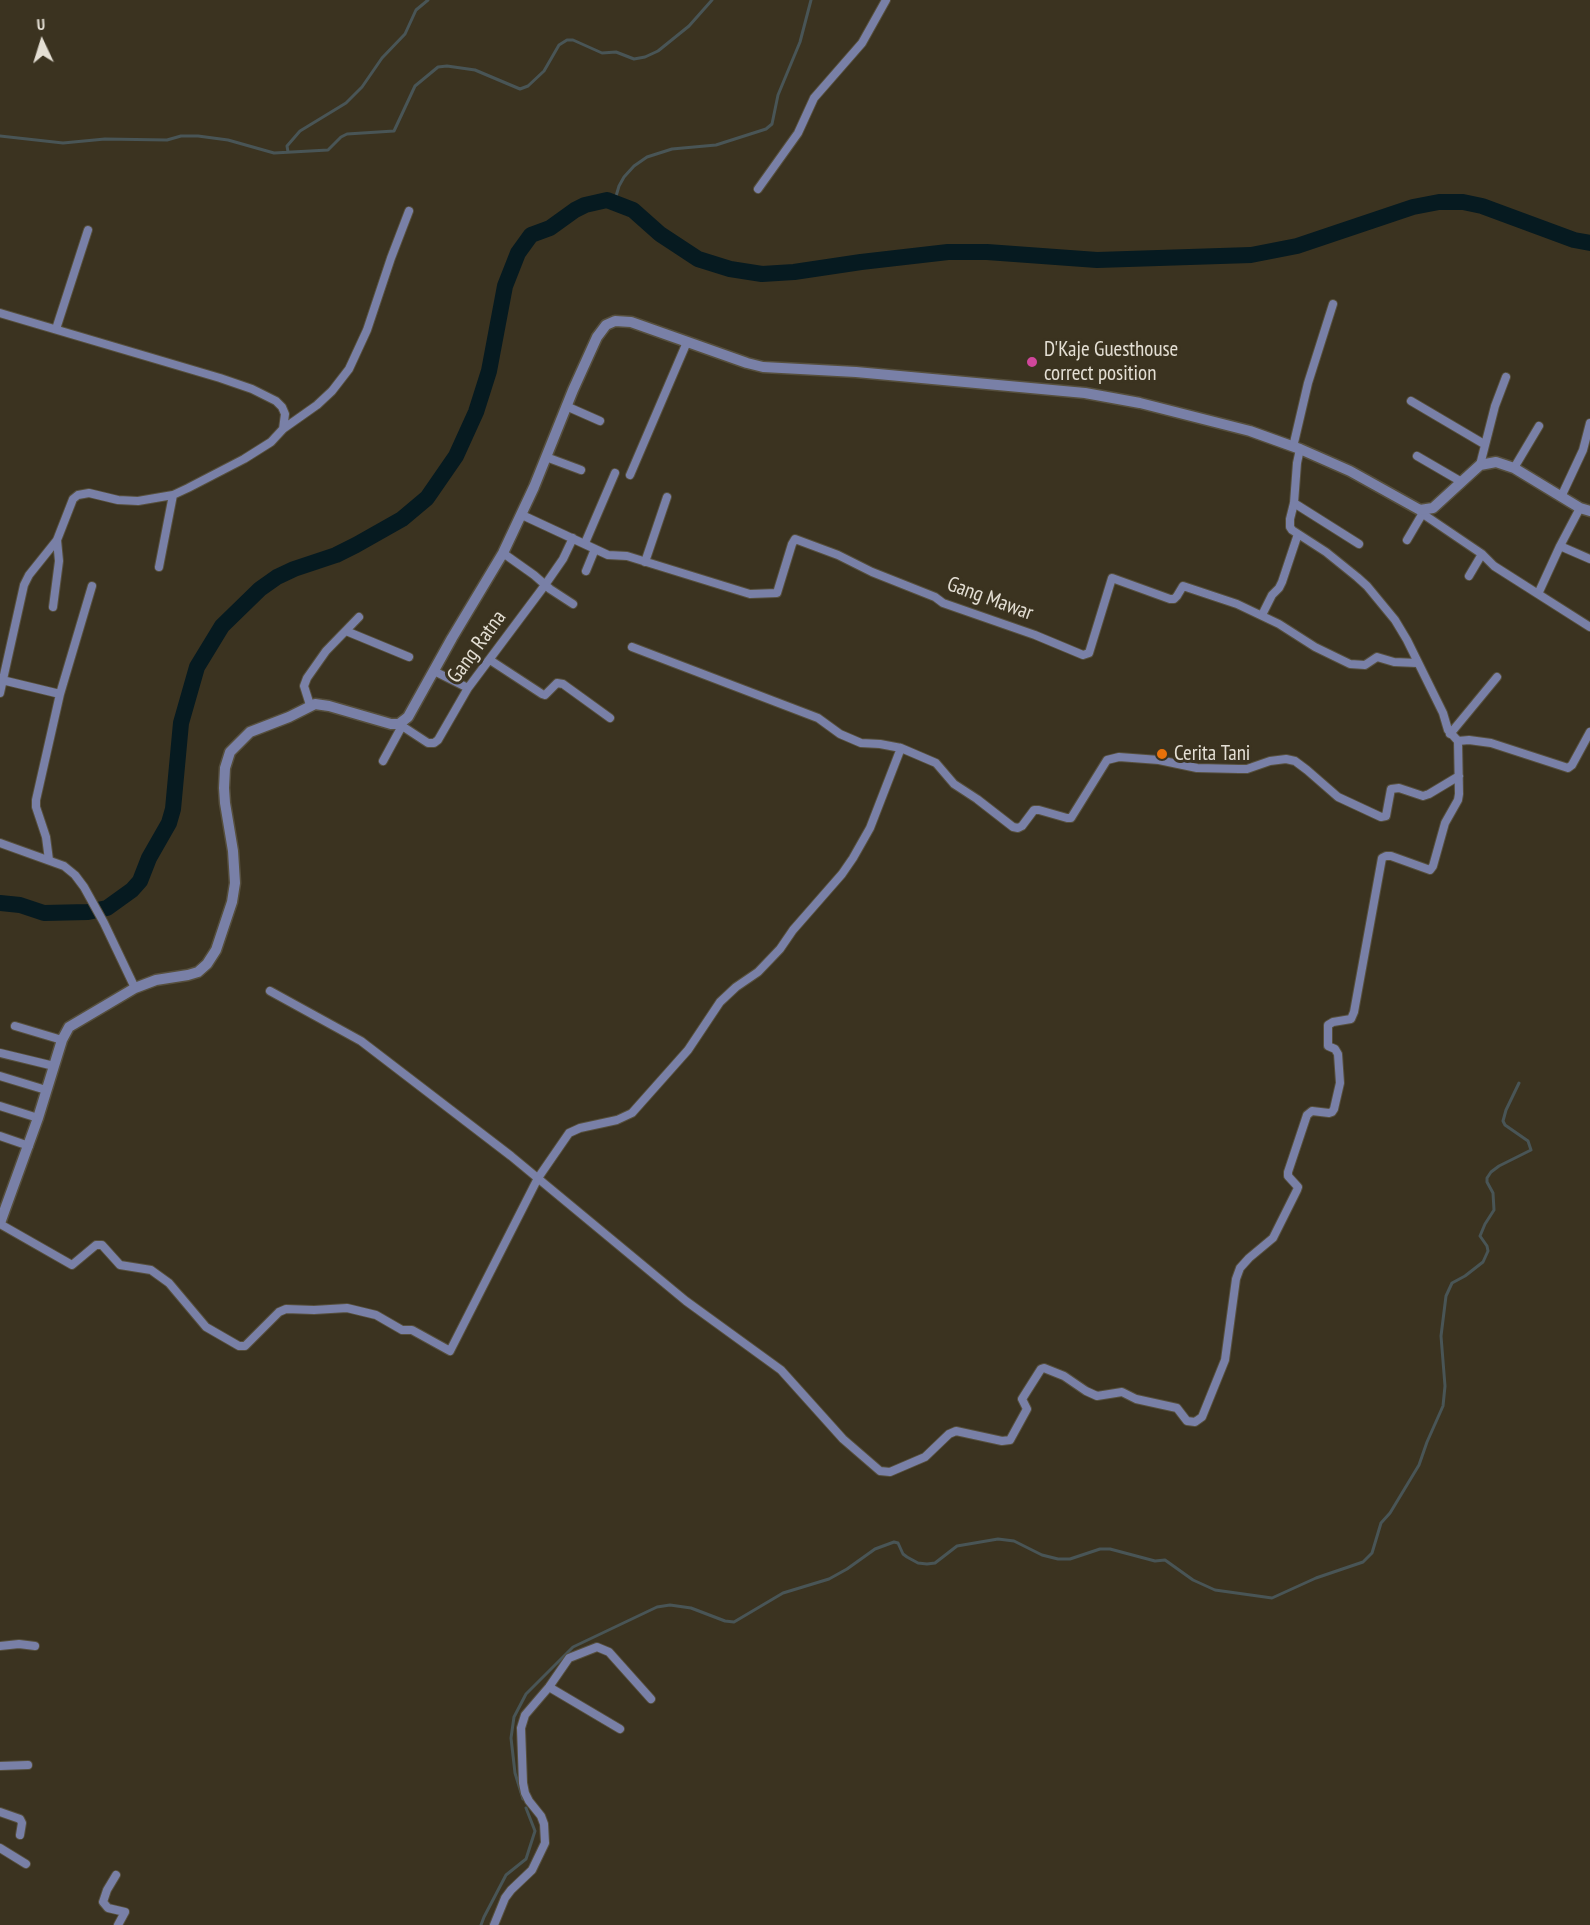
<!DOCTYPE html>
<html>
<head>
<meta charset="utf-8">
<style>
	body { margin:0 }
	#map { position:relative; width:1590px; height:1925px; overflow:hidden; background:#3b3320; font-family:"PT Sans Narrow",sans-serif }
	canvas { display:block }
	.north { position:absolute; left:12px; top:12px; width:60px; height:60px; -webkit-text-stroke:4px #3b3320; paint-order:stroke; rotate:356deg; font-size:16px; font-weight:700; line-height:24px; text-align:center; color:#e4dfd4 }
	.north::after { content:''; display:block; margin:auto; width:21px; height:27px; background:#e4dfd4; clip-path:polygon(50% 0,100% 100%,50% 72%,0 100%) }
</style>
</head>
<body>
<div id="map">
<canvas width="1590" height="1925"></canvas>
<div class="north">U</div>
</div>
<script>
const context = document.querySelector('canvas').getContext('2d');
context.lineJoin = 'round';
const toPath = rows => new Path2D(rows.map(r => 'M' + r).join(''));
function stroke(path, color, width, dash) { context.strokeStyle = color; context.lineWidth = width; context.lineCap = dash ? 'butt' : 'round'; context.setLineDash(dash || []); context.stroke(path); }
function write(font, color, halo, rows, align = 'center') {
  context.font = font + ' "PT Sans Narrow",sans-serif'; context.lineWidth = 6; context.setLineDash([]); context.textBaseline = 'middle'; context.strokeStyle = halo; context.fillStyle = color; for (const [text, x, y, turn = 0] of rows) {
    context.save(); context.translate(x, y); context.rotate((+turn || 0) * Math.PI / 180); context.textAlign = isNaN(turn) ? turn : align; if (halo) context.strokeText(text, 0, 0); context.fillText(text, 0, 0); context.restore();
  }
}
stroke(toPath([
	[0,136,63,143,105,139,167,140,181,136,198,136,228,140,274,153,328,150,341,137,347,134,394,131,415,86,438,67,447,66,475,70,520,89,528,86,544,71,559,45,567,40,573,40,602,53,616,52,634,59,645,57,658,51,689,26,712,0],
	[288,152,287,146,300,131,346,103,362,87,382,58,405,34,416,10,428,0],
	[614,203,619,186,624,177,634,166,647,157,672,149,716,145,766,129,772,124,778,95,800,42,811,0],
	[523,1799,515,1773,511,1738,514,1717,526,1694,573,1647,657,1607,670,1605,691,1608,725,1621,734,1622,783,1593,829,1579,847,1569,875,1549,894,1542,898,1543,903,1554,907,1557,918,1563,927,1564,935,1563,957,1546,998,1539,1014,1541,1042,1555,1058,1559,1070,1559,1100,1549,1110,1549,1155,1561,1165,1560,1193,1580,1215,1590,1272,1598,1316,1578,1363,1562,1372,1553,1381,1523,1390,1513,1419,1465,1427,1442,1443,1406,1445,1386,1441,1336,1446,1296,1452,1283,1465,1276,1483,1262,1488,1251,1487,1246,1480,1236,1485,1224,1494,1210,1493,1193,1487,1182,1487,1178,1491,1172,1499,1166,1531,1150,1528,1141,1505,1125,1503,1121,1506,1110,1519,1083],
	[481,1925,484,1917,506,1875,526,1859,535,1831,526,1808]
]), '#495556', 3);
stroke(toPath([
	[0,903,20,905,44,913,88,912,107,908,132,890,140,881,149,858,169,823,173,809,181,723,197,667,222,626,260,589,277,577,294,569,336,555,356,545,402,519,427,498,456,456,476,412,489,371,505,286,518,253,531,235,550,228,575,210,585,205,607,200,633,210,660,234,698,259,730,269,762,274,794,272,861,262,948,252,987,252,1097,260,1251,255,1297,246,1413,207,1439,202,1463,202,1482,206,1574,240,1590,243]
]), '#061a20', 16);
const minor = toPath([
	[758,189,798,133,814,98,862,43,886,0],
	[0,313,220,378,252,389,276,401,282,407,285,414,283,429,271,442,244,459,188,488,173,495,138,501,118,500,89,493,78,495,73,499,57,540,29,575,24,585,0,693],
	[56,329,88,230],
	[1411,401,1484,444],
	[566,406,600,421],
	[283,429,317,405,332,391,349,369,367,330,391,258,409,211],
	[1293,447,1308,383,1333,304],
	[1417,456,1460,481],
	[546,457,581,470],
	[1480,465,1495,406,1506,377],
	[1514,468,1539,426],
	[630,475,687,342],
	[1561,497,1583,450,1590,423],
	[1294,503,1359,544],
	[1423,514,1482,554,1494,566,1590,627],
	[522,515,608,555,627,556,750,594,777,593,792,544,795,539,838,555,872,572,935,597,943,603,1035,635,1083,655,1089,653,1112,578,1170,599,1174,599,1177,596,1183,586,1237,604,1279,624,1315,647,1350,664,1365,665,1377,657,1394,662,1417,663],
	[1407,540,1424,511],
	[585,543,615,473],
	[1560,546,1590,559],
	[503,553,534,575,550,589,573,604],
	[645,562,667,497],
	[159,567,173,495],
	[586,571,595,549],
	[1469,576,1482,554],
	[1538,594,1560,546,1580,508],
	[53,607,59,561,57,540],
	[1262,615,1272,595,1279,588,1282,582,1298,534],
	[346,631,409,657],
	[632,647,818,718,840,734,861,743,880,744,901,748],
	[490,660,542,694,545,695,557,683,563,684,610,718],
	[434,671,468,688],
	[2,680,60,694],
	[310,705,304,686,307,678,326,651,359,617],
	[399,724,428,743,434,743,438,740,468,688,545,585,563,559,573,538],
	[1450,734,1497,677],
	[1458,741,1469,740,1491,743,1568,768,1572,765,1590,732],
	[383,761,402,726],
	[0,843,64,866,75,875,84,887,104,923,135,988],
	[49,860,46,837,36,807,36,800,60,694,92,586],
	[270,991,361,1041,511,1156,686,1301,781,1370,843,1439,880,1471,890,1472,925,1457,949,1434,956,1431,1002,1441,1010,1440,1027,1409,1022,1399,1041,1369,1044,1368,1064,1376,1086,1391,1097,1396,1122,1392,1136,1399,1177,1408,1187,1421,1195,1422,1202,1417,1225,1360,1236,1279,1240,1268,1249,1258,1273,1238,1297,1190,1298,1187,1288,1176,1288,1172,1307,1115,1312,1111,1329,1113,1332,1112,1334,1109,1340,1083,1338,1054,1335,1049,1328,1046,1328,1025,1333,1022,1351,1019,1354,1012,1382,858,1386,856,1391,856,1430,870,1433,866,1445,823,1458,800,1459,794,1458,741,1448,730,1443,713,1407,640,1395,620,1367,586,1357,577,1326,552,1292,530,1290,527,1290,519,1294,503,1297,463,1300,449],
	[15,1026,62,1040],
	[0,1053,54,1066],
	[0,1076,46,1090],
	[0,1106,38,1118],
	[0,1136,29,1146],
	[0,1224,72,1265,96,1245,102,1245,120,1265,151,1270,169,1283,206,1327,239,1346,245,1346,279,1312,286,1309,314,1310,347,1308,376,1315,402,1330,412,1330,450,1351,538,1178,569,1133,580,1128,617,1120,632,1113,688,1050,720,1002,736,987,758,972,780,949,793,930,842,874,853,858,870,828,901,748,936,763,954,784,977,799,1013,827,1018,828,1022,826,1034,810,1039,810,1067,818,1071,818,1107,760,1119,757,1159,760,1197,768,1239,769,1247,769,1270,761,1286,759,1295,761,1307,770,1338,797,1381,817,1386,816,1391,789,1399,788,1423,796,1429,794,1459,776],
	[0,1646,19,1644,35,1646],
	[549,1687,620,1729],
	[0,1766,28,1765],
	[0,1812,20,1819,22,1823,20,1835],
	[0,1848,26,1864],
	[116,1875,107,1890,103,1902,108,1908,125,1912,118,1925],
	[494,1925,505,1898,511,1890,532,1870,545,1843,544,1824,541,1816,529,1801,525,1793,523,1783,521,1728,525,1715,549,1687,569,1658,597,1647,609,1652,651,1699]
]);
const tertiary = toPath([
	[0,1223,38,1118,62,1040,69,1027,135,988,156,980,188,975,198,972,207,964,216,950,232,902,235,883,233,851,225,803,224,788,225,768,230,752,250,732,289,717,315,704,329,706,391,724,399,724,408,717,452,638,503,553,534,487,573,390,597,337,606,325,615,321,631,322,747,363,763,367,856,372,1085,393,1140,403,1250,431,1300,449,1350,471,1420,510,1433,508,1480,465,1496,462,1514,468,1580,508,1590,511]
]);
stroke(minor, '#564f3d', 10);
stroke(tertiary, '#564f3d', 13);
stroke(minor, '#7980a7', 8);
stroke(tertiary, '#7980a7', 10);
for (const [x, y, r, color] of [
	[1032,362,6,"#d1479c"],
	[1162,754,6,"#e8710a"]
]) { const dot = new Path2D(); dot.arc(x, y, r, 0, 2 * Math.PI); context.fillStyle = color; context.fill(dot); stroke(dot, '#3b3320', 2); }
write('21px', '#e4dfd4', '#3b3320', [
	["D'Kaje Guesthouse",1044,350],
	["correct position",1044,374],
	["Cerita Tani",1174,754]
], 'left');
write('21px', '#e4dfd4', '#3b3320', [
	["Gang Mawar",990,599,20],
	["Gang Ratna",477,647,-54]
]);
</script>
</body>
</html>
